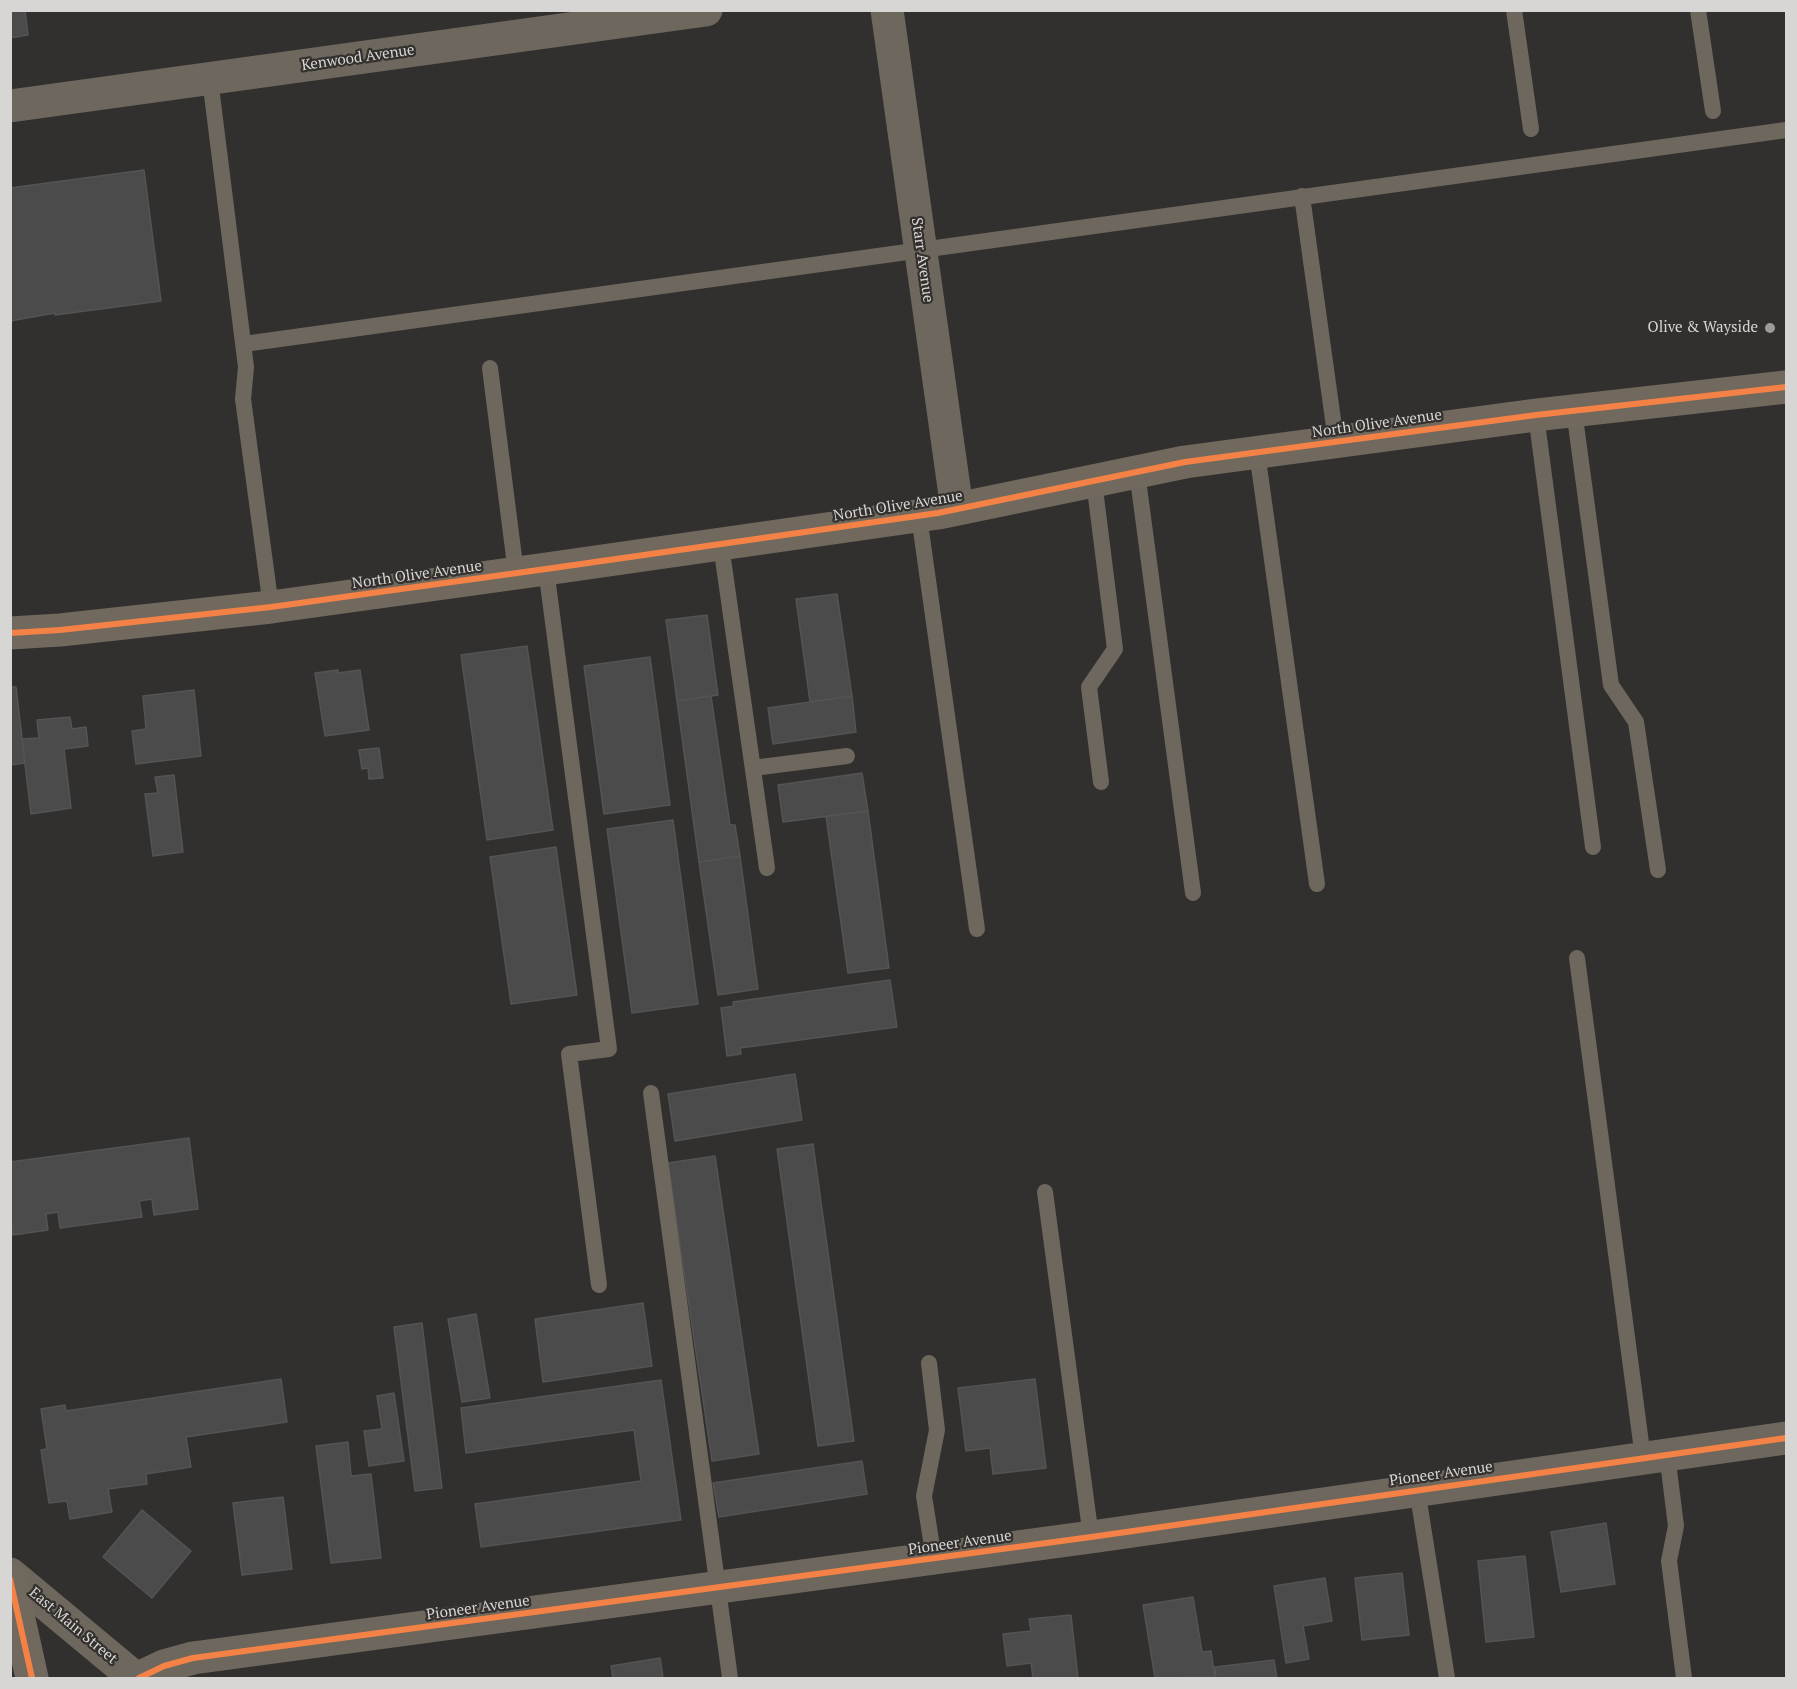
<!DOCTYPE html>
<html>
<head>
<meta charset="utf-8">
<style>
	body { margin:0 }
	#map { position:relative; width:1797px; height:1689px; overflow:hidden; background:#32302f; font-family:"PT Serif",serif }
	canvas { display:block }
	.frame { position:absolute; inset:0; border:12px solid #d7d6d4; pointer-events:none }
</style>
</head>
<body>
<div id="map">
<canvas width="1797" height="1689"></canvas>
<div class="frame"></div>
</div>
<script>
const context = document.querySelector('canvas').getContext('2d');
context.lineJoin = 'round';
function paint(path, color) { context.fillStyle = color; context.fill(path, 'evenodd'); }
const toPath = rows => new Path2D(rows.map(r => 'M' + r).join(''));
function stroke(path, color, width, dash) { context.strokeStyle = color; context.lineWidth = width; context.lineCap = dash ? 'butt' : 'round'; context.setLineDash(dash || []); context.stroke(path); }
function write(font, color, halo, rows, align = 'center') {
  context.font = font + ' "PT Serif",serif'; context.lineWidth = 4.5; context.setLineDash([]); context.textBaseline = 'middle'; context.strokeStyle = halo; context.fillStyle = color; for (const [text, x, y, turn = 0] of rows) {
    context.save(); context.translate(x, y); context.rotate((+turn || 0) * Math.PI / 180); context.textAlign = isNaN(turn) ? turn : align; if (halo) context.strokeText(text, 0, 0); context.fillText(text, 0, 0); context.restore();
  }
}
const building = toPath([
	[10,10,25,10,28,35,10,38,10,10],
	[144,170,161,301,55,315,55,313,10,321,10,188,144,170],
	[837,594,852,696,810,702,796,599,837,594],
	[707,615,718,695,677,701,666,620,707,615],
	[527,646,553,830,487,840,461,655,527,646],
	[650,657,670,805,604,814,584,666,650,657],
	[338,670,338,673,360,670,369,730,325,736,315,673,338,670],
	[10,687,16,687,25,763,10,765,10,687],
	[194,690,201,756,136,764,132,731,146,729,143,696,194,690],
	[711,696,730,825,735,825,740,856,699,862,677,701,711,696],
	[852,696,856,732,773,744,768,708,852,696],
	[70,717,72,729,86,727,88,746,64,749,71,808,31,814,22,739,39,738,37,720,70,717],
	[379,748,383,778,369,779,368,768,362,769,359,750,379,748],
	[862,773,868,811,783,822,778,785,862,773],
	[174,775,183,852,153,856,145,794,158,793,155,777,174,775],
	[868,811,889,968,848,973,826,816,868,811],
	[673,820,698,1004,632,1013,607,829,673,820],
	[556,847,577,995,511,1004,490,857,556,847],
	[740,856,758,989,718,995,699,862,740,856],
	[890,980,897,1027,740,1048,741,1054,727,1056,721,1008,734,1006,733,1002,890,980],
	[795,1074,802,1120,675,1141,668,1094,795,1074],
	[189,1138,198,1209,154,1215,152,1199,139,1201,142,1217,60,1228,58,1212,46,1214,48,1230,13,1235,10,1219,10,1162,189,1138],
	[813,1144,854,1441,818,1446,777,1149,813,1144],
	[715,1156,759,1454,712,1461,668,1163,715,1156],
	[643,1303,652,1366,543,1382,535,1319,643,1303],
	[476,1314,490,1398,462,1402,448,1319,476,1314],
	[422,1323,442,1488,415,1491,394,1327,422,1323],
	[281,1379,287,1422,186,1437,191,1467,146,1474,147,1484,108,1489,112,1512,70,1519,67,1501,49,1503,41,1450,47,1449,41,1409,65,1405,66,1411,281,1379],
	[1035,1379,1046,1468,993,1474,990,1448,966,1451,958,1388,1035,1379],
	[661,1380,681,1520,481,1547,475,1504,641,1481,634,1430,466,1453,461,1408,661,1380],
	[394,1393,404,1461,369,1466,364,1431,382,1429,377,1396,394,1393],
	[348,1442,351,1476,371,1474,381,1558,331,1563,316,1446,348,1442],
	[862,1461,867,1494,719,1517,713,1483,862,1461],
	[283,1497,292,1569,242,1575,233,1503,283,1497],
	[142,1510,191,1551,152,1598,103,1557,142,1510],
	[1606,1523,1615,1584,1561,1592,1551,1532,1606,1523],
	[1525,1556,1534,1637,1486,1642,1478,1561,1525,1556],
	[1402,1573,1409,1635,1362,1640,1355,1578,1402,1573],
	[1325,1578,1332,1621,1303,1626,1309,1659,1286,1663,1274,1586,1325,1578],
	[1193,1597,1202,1652,1211,1651,1215,1677,1155,1678,1143,1605,1193,1597],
	[1071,1615,1078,1678,1033,1678,1031,1663,1007,1666,1003,1634,1031,1631,1029,1619,1071,1615],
	[660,1658,663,1678,613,1678,611,1666,660,1658],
	[1274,1660,1277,1678,1216,1678,1215,1667,1274,1660]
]);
paint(building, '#4c4b4b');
stroke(building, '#545454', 1.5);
stroke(toPath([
	[1514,10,1531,129],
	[1698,10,1713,111],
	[210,79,246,367,243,399,271,607],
	[1302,196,1336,441],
	[244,344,1786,130],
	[490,368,516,573],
	[1574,410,1611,685,1636,722,1658,870],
	[1536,415,1593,847],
	[1257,452,1317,884],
	[1137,472,1193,893],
	[1094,481,1115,649,1089,687,1101,782],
	[919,516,977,929],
	[721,545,767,868],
	[546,569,609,1049,569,1054,599,1285],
	[753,768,847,756],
	[1577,958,1643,1458],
	[651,1093,730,1678],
	[1045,1192,1091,1537],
	[929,1363,937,1430,924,1496,934,1559],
	[1667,1454,1676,1526,1669,1561,1684,1678],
	[1417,1489,1447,1678]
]), '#6e675d', 16);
stroke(toPath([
	[887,10,957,509],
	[10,106,706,10],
	[10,1574,135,1678],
	[139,1678,164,1666,193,1658,1091,1537,1786,1438]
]), '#6e675d', 33);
stroke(toPath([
	[10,633,60,630,271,607,546,569,938,513,1185,462,1536,415,1786,387],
	[10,1579,32,1678]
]), '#71695d', 33);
stroke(toPath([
	[10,633,60,630,271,607,546,569,938,513,1185,462,1536,415,1786,387],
	[10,1579,32,1678],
	[139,1678,164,1666,193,1658,1091,1537,1786,1438]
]), '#f48246', 6);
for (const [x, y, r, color] of [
	[1770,328,6,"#9d9c9a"]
]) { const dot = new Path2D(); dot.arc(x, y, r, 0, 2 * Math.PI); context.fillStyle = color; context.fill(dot); stroke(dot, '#33302e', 2); }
write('15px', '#d7d6d4', '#33302e', [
	["Kenwood Avenue",358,58,-8],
	["Starr Avenue",922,260,82],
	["North Olive Avenue",1377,424,-8],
	["North Olive Avenue",898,506,-9],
	["North Olive Avenue",417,575,-8],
	["Pioneer Avenue",1441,1474,-8],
	["Pioneer Avenue",960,1543,-8],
	["Pioneer Avenue",478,1608,-8],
	["East Main Street",73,1626,40]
]);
write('15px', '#d7d6d4', '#33302e', [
	["Olive & Wayside",1758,328]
], 'right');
</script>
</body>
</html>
